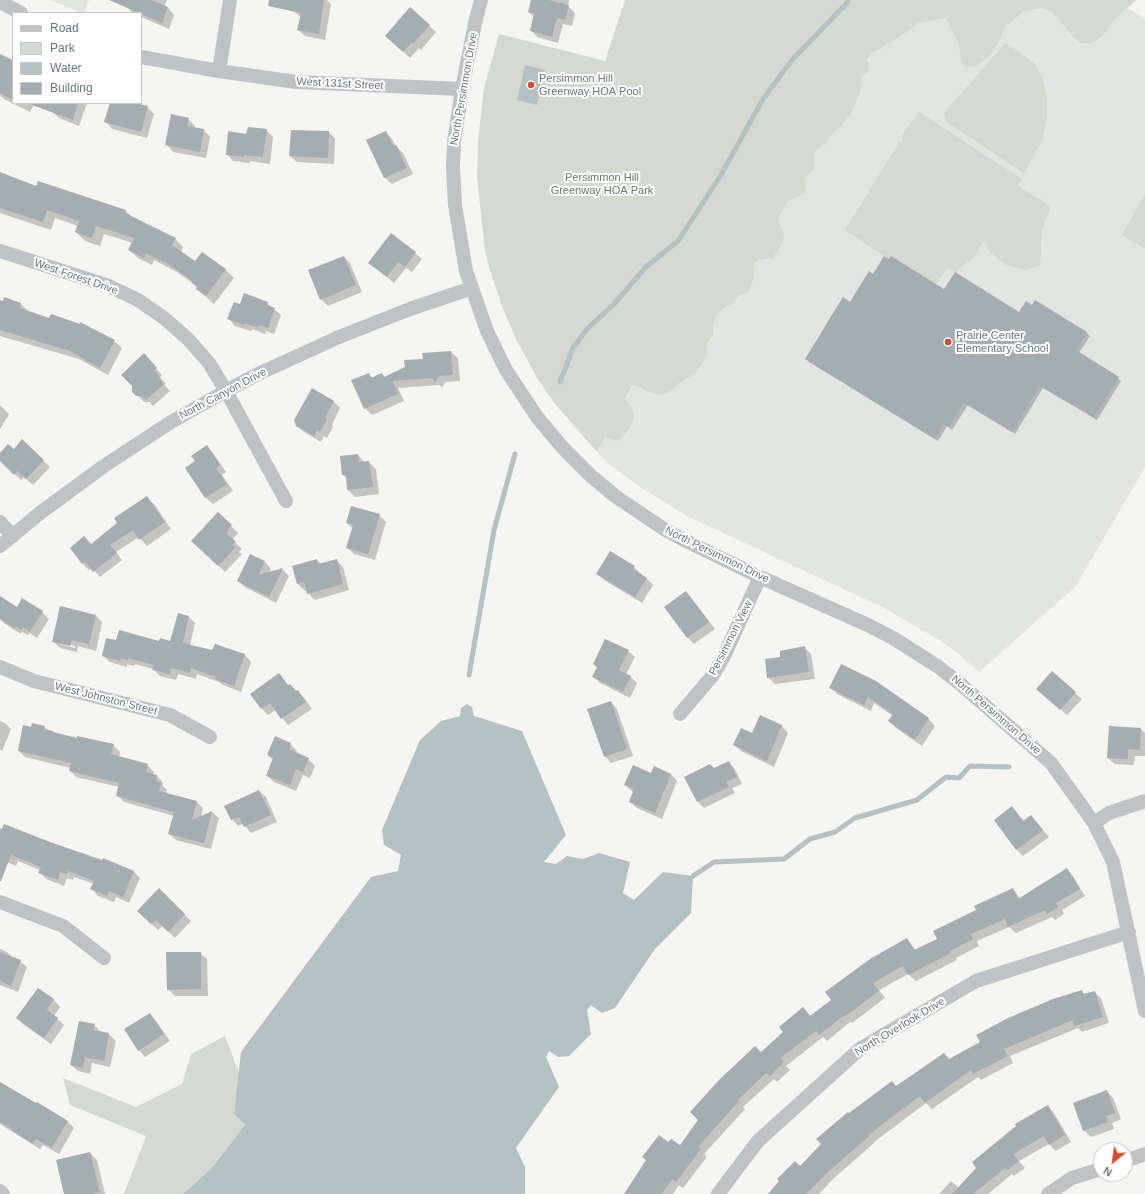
<!DOCTYPE html>
<html>
<head>
<meta charset="utf-8">
<style>
	body { margin:0 }
	#map { position:relative; width:1145px; height:1194px; overflow:hidden; background:#f5f5f2; font-family:Arial,sans-serif }
	canvas { display:block }
	.legend { position:absolute; left:12px; top:12px; width:130px; height:92px; box-sizing:border-box; background:#fff; border:1px solid #c2c9cd; margin:0; padding:5px 7px; list-style:none; font-size:12px; color:#667881 }
	.legend li { display:flex; align-items:center; gap:8px; height:20px }
	.legend b { width:20px; border:1px solid #c2c9cd }
	.north { position:absolute; left:1093px; top:1142px; width:40px; height:40px; box-sizing:border-box; background:#fff; border:1px solid #c2c9cd; border-radius:50%; rotate:209deg; font-size:11px; font-weight:700; line-height:16px; text-align:center; color:#667881 }
	.north::after { content:''; display:block; margin:auto; width:14px; height:18px; background:#d9482f; clip-path:polygon(50% 0,100% 100%,50% 72%,0 100%) }
</style>
</head>
<body>
<div id="map">
<canvas width="1145" height="1194"></canvas>
<ul class="legend">
<li><b style="height:5px;background:#bfc3c6"></b>Road</li>
<li><b style="height:11px;background:#d5dad1"></b>Park</li>
<li><b style="height:11px;background:#b4c1c5"></b>Water</li>
<li><b style="height:11px;background:#a4adb1"></b>Building</li>
</ul>
<div class="north">N</div>
</div>
<script>
const context = document.querySelector('canvas').getContext('2d');
context.lineJoin = 'round';
function paint(path, color) { context.fillStyle = color; context.fill(path, 'evenodd'); }
const toPath = rows => new Path2D(rows.map(r => 'M' + r).join(''));
function stroke(path, color, width, dash) { context.strokeStyle = color; context.lineWidth = width; context.lineCap = dash ? 'butt' : 'round'; context.setLineDash(dash || []); context.stroke(path); }
function write(font, color, halo, rows, align = 'center') {
  context.font = font + ' Arial,sans-serif'; context.lineWidth = 4; context.setLineDash([]); context.textBaseline = 'middle'; context.strokeStyle = halo; context.fillStyle = color; for (const [text, x, y, turn = 0] of rows) {
    context.save(); context.translate(x, y); context.rotate((+turn || 0) * Math.PI / 180); context.textAlign = isNaN(turn) ? turn : align; if (halo) context.strokeText(text, 0, 0); context.fillText(text, 0, 0); context.restore();
  }
}
paint(toPath([
	[50,0,89,0,84,13,82,13],
	[1047,0,1112,0,1145,18,1145,467,1076,586,979,672,960,655,938,639,884,608,689,517,640,487,609,464,597,452,824,39]
]), '#e3e5e3');
paint(toPath([
	[625,0,1136,0,1115,20,1103,35,1090,44,1081,43,1072,36,1053,12,1041,8,1024,11,1005,27,998,44,988,57,976,66,967,67,961,63,959,45,946,18,918,23,907,32,870,55,867,60,869,67,868,72,862,76,861,89,856,101,853,110,840,128,831,135,825,144,816,150,814,154,815,161,814,168,805,178,806,190,803,195,788,201,784,208,779,218,781,227,784,235,783,243,773,258,760,260,754,263,753,271,754,278,748,292,739,295,733,303,722,309,716,316,713,324,713,335,707,343,708,350,705,359,696,373,679,383,671,391,662,395,645,391,641,387,633,385,625,399,632,408,634,417,630,428,622,438,616,441,605,437,597,452,555,404,537,378,516,339,503,309,490,270,485,251,477,177,478,141,484,88,499,34,605,61],
	[1005,43,1021,53,1035,64,1043,80,1047,98,1047,117,1042,141,1024,173,946,122,944,113],
	[919,112,1022,179,1018,186,1051,206,1042,230,1040,266,1026,270,1006,265,1002,262,989,251,984,241,974,257,955,272,947,268,935,287,891,256,889,259,845,230,900,141,903,142,902,135],
	[1145,194,1145,249,1122,235],
	[225,1036,239,1073,234,1114,245,1125,211,1169,183,1194,124,1194,146,1136,70,1105,63,1078,136,1107,182,1084,191,1054]
]), '#d5dad1');
paint(toPath([
	[525,65,545,70,537,105,517,100],
	[467,704,472,707,474,716,522,731,566,835,544,862,556,864,567,856,583,859,599,853,630,862,623,893,634,900,663,872,693,876,691,913,655,949,615,1008,602,1013,591,1005,587,1010,591,1034,569,1056,558,1057,549,1051,546,1057,559,1087,516,1148,525,1167,525,1194,183,1194,211,1169,245,1125,234,1114,241,1052,371,877,398,871,401,855,384,845,382,830,420,740,441,721,460,716,461,708]
]), '#b4c1c5');
paint(toPath([
	[131,0,167,0,164,7,168,8,174,15,169,29,141,17,141,13,133,13,128,8],
	[295,0,327,0,331,4,325,40,305,36,298,30,301,17,293,11],
	[532,0,569,0,568,6,575,13,572,26,563,24,558,43,537,37,531,30,534,17,529,12],
	[410,9,436,32,421,50,419,48,410,58,393,42],
	[0,57,13,61,13,103,35,103,30,112,4,99,0,95],
	[48,103,87,103,79,126,59,118,47,106],
	[111,103,131,103,147,107,154,114,147,138,112,129,106,122],
	[188,119,195,126,195,128,204,130,210,137,206,158,173,152,167,145],
	[266,130,273,137,270,164,250,161,250,163,233,161,227,154,246,135],
	[329,132,335,139,334,164,297,162,290,156],
	[386,132,392,139,396,146,403,153,413,174,392,184,385,178,368,141],
	[0,173,37,187,38,182,126,211,134,219,175,239,183,247,181,252,196,262,225,269,234,278,214,304,197,289,198,288,195,285,177,272,154,260,152,265,138,258,129,250,133,243,104,234,100,246,85,241,76,232,78,226,55,218,51,230,0,213],
	[415,253,422,259,412,272,406,268,394,283,370,263],
	[344,257,350,263,362,292,328,306,321,299],
	[873,275,944,291,1019,313,1033,306,1036,301,1087,333,1090,336,1079,353,1121,381,1097,420,1043,388,1015,434,968,405,952,430,947,426,938,441,809,362,851,303],
	[4,299,21,304,29,312,114,341,122,348,108,375,79,359,0,336,0,301,3,302],
	[267,303,281,315,274,334,266,331,265,334,252,329,251,331,235,326,229,319,241,306],
	[451,352,458,358,460,381,446,382,442,387,439,385,398,388,404,401,372,415,365,408,368,374,373,378,382,374,386,378,424,359],
	[150,361,162,375,160,377,166,384,164,385,170,391,153,406,150,402,144,402,133,391],
	[333,401,340,408,332,425,333,427,327,438,324,436,321,442,304,432,297,425],
	[0,405,9,414,0,429],
	[23,441,50,467,33,485,24,477,21,480,0,460,0,454,14,450],
	[207,447,213,453,226,472,222,475,233,491,213,504,206,498,186,468,196,461],
	[358,455,364,462,369,462,376,469,379,494,355,497,348,490,347,479,343,475],
	[147,498,154,504,171,529,147,546,139,537,116,552,122,560,100,577,92,568,89,570,83,564,91,545],
	[219,514,238,533,232,540,242,549,239,552,242,554,225,572,193,541],
	[379,515,386,522,375,560,354,554,347,547,353,529,347,523],
	[317,560,321,564,336,560,343,567,349,590,315,600,308,593,307,590,305,591,298,584,293,567],
	[265,562,271,569,269,573,283,570,289,576,276,603,245,587,238,581],
	[634,567,641,574,640,575,646,578,653,585,642,603,604,580,598,574],
	[686,592,692,599,715,629,694,644,688,638],
	[0,601,17,608,42,612,49,619,37,638,30,633,28,635,22,632,21,634,5,624,0,619],
	[96,616,102,622,96,651,78,646,77,652,60,648,53,641],
	[59,642,75,646,75,648,59,644],
	[189,617,195,623,190,646,213,651,215,645,245,655,251,662,241,692,223,685,219,682,197,674,196,679,178,674,176,680,160,676,153,669,135,664,134,666,127,664,127,667,110,662,103,656,117,641,171,642],
	[805,648,811,654,815,679,775,684,768,677,781,658],
	[628,651,635,657,626,674,631,677,637,683,630,698,600,683,593,676,597,668,594,664],
	[279,674,289,686,290,685,304,698,312,709,288,725,276,710,268,715,262,709],
	[875,682,929,719,935,726,922,746,896,728,889,721,893,716,874,703,871,711,837,694,831,687],
	[1075,693,1082,699,1067,715,1044,695],
	[611,702,617,709,633,756,611,763,605,756],
	[761,717,782,726,788,733,774,767,741,751,734,745,753,734],
	[0,721,5,723,11,729,2,751,0,750],
	[44,727,48,730,53,731,55,734,113,745,120,752,119,758,147,765,154,772,153,775,157,776,163,783,163,786,167,790,166,794,197,802,203,808,201,817,212,812,219,818,211,849,176,840,169,834,174,816,124,802,117,795,119,787,76,777,70,770,70,768,25,757,19,751,32,728],
	[1141,729,1145,733,1145,756,1135,756,1134,765,1115,764,1108,758],
	[290,744,297,751,296,753,308,759,315,766,310,778,303,775,296,791,274,782,267,775,273,760,268,755],
	[728,762,735,769,742,784,732,788,735,793,704,808,698,802,714,769],
	[654,767,671,774,677,781,662,819,637,808,630,802,634,793,625,785,651,774],
	[259,791,266,797,277,822,251,833,243,824,238,826,232,819],
	[1012,808,1024,821,1031,816,1049,837,1023,856,1017,850,995,821],
	[0,828,49,843,133,871,140,878,129,903,116,897,114,902,98,896,92,889,94,884,74,877,73,880,67,878,64,886,46,879,40,872,40,870,18,861,16,866,0,859],
	[1067,870,1073,876,1085,896,1062,910,1064,914,1055,920,1052,917,1016,933,1009,927,977,941,979,946,956,958,957,960,916,981,908,974,879,990,885,998,852,1023,850,1022,827,1041,823,1037,786,1066,790,1070,777,1082,774,1079,743,1107,745,1109,704,1154,707,1157,683,1188,679,1185,673,1194,625,1194,668,1144,680,1146,761,1053,784,1032,803,1008,811,1017,907,939,916,950,938,939,977,910,1013,889,1020,898],
	[159,889,191,921,175,938,163,926,158,930,138,911],
	[0,949,7,952,13,958,20,961,27,967,18,992,0,985],
	[200,953,207,959,208,996,175,996,168,989],
	[38,989,54,1000,60,1007,54,1016,64,1025,51,1044,24,1025,17,1018],
	[1082,991,1085,995,1094,992,1101,998,1109,1023,1082,1032,1078,1028,1010,1056,1013,1063,981,1080,978,1077,932,1109,926,1103,874,1142,874,1143,834,1178,819,1194,769,1194,800,1167,849,1115,897,1087,944,1054,950,1060],
	[149,1014,156,1021,170,1041,145,1057,139,1050],
	[94,1025,101,1032,109,1034,116,1041,110,1067,92,1063,90,1074,78,1071,71,1065],
	[0,1083,36,1105,37,1103,68,1122,74,1128,59,1154,43,1145,40,1149,0,1124],
	[1107,1091,1113,1098,1121,1119,1112,1123,1114,1129,1091,1137,1084,1130],
	[1048,1107,1054,1113,1071,1142,1056,1151,1049,1144,1019,1161,1025,1168,1014,1176,1012,1174,988,1194,939,1194,951,1181,959,1188],
	[90,1153,97,1160,105,1194,65,1194]
]), '#0003');
stroke(toPath([
	[560,382,573,348,587,329,614,304,646,267,678,241,721,175,763,99,792,60,847,3,848,0],
	[469,675,494,530,515,454],
	[693,876,714,862,784,859,810,839,835,832,855,818,917,800,946,777,959,778,970,766,1009,767]
]), '#b4c1c5', 5);
paint(toPath([
	[109,0,151,0,168,7,162,23],
	[269,0,324,0,319,34,297,30,301,13,268,6],
	[531,0,549,0,569,5,565,20,557,18,552,37,530,31,534,14,528,12],
	[410,7,430,25,413,44,412,42,403,52,385,36],
	[0,54,13,60,13,100,0,93],
	[33,103,78,103,73,120,32,105],
	[110,103,135,103,148,106,141,132,104,122],
	[171,114,189,118,187,126,204,129,200,152,165,145],
	[248,127,267,129,263,157,244,155,244,157,226,155,228,131,246,134],
	[291,130,329,131,328,158,289,156],
	[386,131,393,146,396,145,407,168,384,178,366,140],
	[0,172,36,186,38,181,126,210,125,213,176,238,172,245,195,261,202,252,226,269,206,296,196,289,197,287,192,283,192,281,168,264,146,253,144,258,128,250,134,238,96,226,92,238,75,232,79,221,47,210,43,222,0,208],
	[391,233,416,252,405,267,398,262,387,277,368,263],
	[344,256,356,285,320,300,308,270],
	[884,256,889,259,891,256,944,289,955,272,1019,312,1026,301,1032,305,1035,300,1087,332,1076,350,1119,377,1094,417,1040,386,1012,432,964,403,949,427,943,424,935,439,805,359,843,297,850,302,869,271,873,274],
	[244,293,268,302,267,305,275,308,268,328,259,325,258,328,245,323,244,325,227,319,234,302,240,304],
	[4,297,21,303,20,308,49,318,51,314,80,324,80,322,115,340,100,368,70,351,0,330,0,300,3,301],
	[451,351,453,375,439,376,435,382,432,378,393,381,398,394,364,409,351,380,369,373,371,378,382,373,384,377,405,367,404,360,423,359,422,353],
	[144,353,157,368,154,370,160,377,159,378,164,384,146,400,142,396,136,396,132,392,132,386,121,375],
	[312,388,334,401,325,418,327,419,320,432,317,430,314,436,296,426,294,420],
	[22,439,44,460,26,479,17,471,14,475,0,461,0,453,8,444,14,449],
	[207,445,220,465,216,468,227,484,205,498,185,468,195,461,191,456],
	[358,454,359,462,369,461,373,487,347,490,346,475,342,475,340,456],
	[147,496,165,522,139,540,133,530,110,545,117,553,93,572,85,562,82,564,70,548,84,536,91,544,117,523,114,518],
	[351,506,380,514,368,554,346,548,353,525,346,523],
	[218,512,232,525,226,533,236,542,232,545,236,547,218,566,191,541],
	[610,551,635,566,633,569,647,578,635,597,596,574],
	[250,554,265,561,258,575,283,568,269,597,237,581],
	[317,559,318,564,337,559,343,584,307,594,304,582,297,584,292,566],
	[686,591,709,622,687,638,664,607],
	[0,596,17,607,22,598,43,611,30,632,23,627,21,630,15,626,14,628,0,619],
	[60,606,96,615,89,644,72,640,70,646,52,642],
	[178,613,189,616,183,643,212,650,215,644,245,654,234,686,215,679,216,677,191,668,190,673,171,668,170,674,152,670,154,665,128,658,128,660,121,658,120,661,102,656,106,638,116,640,119,630,159,641,160,638,170,641],
	[605,639,629,650,619,670,631,676,623,692,592,677,597,667,593,664],
	[805,646,809,672,767,678,765,659,780,657,780,651],
	[841,664,876,681,929,718,915,740,888,721,893,714,868,697,864,705,829,688],
	[1052,671,1076,692,1060,710,1036,689],
	[279,673,288,685,290,684,296,691,298,690,306,702,281,719,270,703,261,709,250,694],
	[611,701,627,749,604,757,587,709],
	[760,715,782,725,767,761,733,745,741,728,752,733],
	[32,723,45,726,44,729,53,731,53,732,77,738,77,736,114,744,111,754,148,764,146,772,157,775,156,781,161,783,159,791,197,801,192,820,212,811,204,843,168,834,174,812,116,796,119,783,69,771,71,763,18,751,23,725,31,727],
	[1109,726,1141,728,1140,750,1128,749,1128,759,1107,758],
	[275,736,291,743,289,749,309,758,303,772,296,769,290,785,266,776,273,758,267,755],
	[729,761,737,777,726,782,729,787,697,802,684,777,710,764,714,768],
	[633,765,651,773,654,766,671,774,655,813,629,802,634,789,624,785],
	[259,790,271,815,244,827,239,817,231,820,224,806],
	[1012,806,1023,821,1031,815,1043,830,1016,850,994,820],
	[4,824,50,842,102,860,103,858,134,871,123,897,109,891,107,896,90,889,94,881,68,871,67,874,60,872,58,880,38,873,41,867,11,855,1,881,0,881,0,833],
	[1067,868,1080,889,1056,903,1058,907,1047,914,1045,910,1008,927,1005,919,971,934,973,939,950,951,951,953,908,975,903,966,873,983,879,991,844,1017,843,1016,819,1035,816,1031,780,1058,784,1062,770,1076,766,1073,738,1100,739,1101,698,1147,701,1149,676,1182,672,1179,662,1194,624,1194,646,1160,642,1157,659,1135,668,1142,671,1139,680,1145,698,1120,690,1112,719,1080,755,1046,761,1052,783,1032,779,1027,803,1007,810,1016,831,1000,825,992,870,959,907,938,914,950,937,939,933,931,976,910,974,906,1013,888,1018,899],
	[159,888,185,914,168,932,156,920,151,924,137,911],
	[0,952,21,960,11,986,0,981],
	[166,952,201,952,201,989,167,990],
	[38,988,54,999,47,1010,58,1018,44,1038,16,1018],
	[1082,990,1083,994,1095,991,1103,1017,1074,1026,1073,1020,1004,1049,1008,1056,973,1074,971,1070,925,1103,920,1096,868,1135,869,1136,828,1172,806,1194,768,1194,779,1181,777,1179,795,1161,800,1166,821,1144,816,1139,848,1112,849,1113,892,1081,896,1086,944,1053,949,1059,980,1042,976,1035,1008,1018,1053,999],
	[150,1013,164,1034,138,1051,124,1029],
	[79,1021,95,1024,93,1030,109,1033,104,1061,85,1057,83,1068,70,1065],
	[0,1082,36,1103,37,1102,68,1121,52,1148,36,1139,33,1144,11,1130,12,1129,0,1122],
	[1107,1090,1115,1113,1106,1116,1108,1122,1083,1131,1073,1103],
	[1048,1105,1065,1135,1049,1145,1044,1136,1013,1154,1019,1161,1007,1170,1005,1168,973,1194,952,1194,976,1168,972,1162,1016,1126,1015,1124],
	[90,1152,100,1192,91,1194,64,1194,56,1160]
]), '#a4adb1');
stroke(toPath([
	[481,0,475,23,462,89,454,142,453,167,455,205,466,271,487,331,506,370,537,417,563,448,591,476,615,496,664,529,682,539,760,577,868,625,893,638,937,666,958,682,1051,763,1094,823,1113,862,1145,1011],
	[0,2,21,13],
	[141,57,219,71,296,82,462,89],
	[219,71,230,0],
	[0,251,109,286,138,300,164,318,188,339,209,363,226,391,286,501],
	[0,522,13,536],
	[0,546,40,513,104,466,171,422,226,391,258,374,339,337,410,309,472,288],
	[0,667,34,681,170,715,210,737],
	[680,714,713,675,723,658,760,577],
	[1094,823,1109,813,1145,801],
	[0,902,63,926,104,958],
	[1125,1161,1145,1154],
	[0,1191,3,1194],
	[718,1194,758,1141,861,1048,976,981,1129,932],
	[1048,1194,1072,1178,1101,1169]
]), '#bfc3c6', 14);
for (const [x, y, r, color] of [
	[531,85,4,"#d9482f"],
	[948,342,4,"#d9482f"]
]) { const dot = new Path2D(); dot.arc(x, y, r, 0, 2 * Math.PI); context.fillStyle = color; context.fill(dot); stroke(dot, '#fff', 1.5); }
write('11px', '#667881', '#fff', [
	["Persimmon Hill",539,79],
	["Greenway HOA Pool",539,92],
	["Prairie Center",956,336],
	["Elementary School",956,349]
], 'left');
write('11px', '#667881', '#fff', [
	["West 131st Street",340,84,3],
	["North Persimmon Drive",464,89,-80],
	["West Forest Drive",76,277,19],
	["North Canyon Drive",223,394,-28],
	["North Persimmon Drive",717,555,26],
	["Persimmon View",731,638,-63],
	["West Johnston Street",106,699,14],
	["North Persimmon Drive",996,715,41],
	["North Overlook Drive",900,1027,-31]
]);
write('11px', '#6a7964', '#fff', [
	["Persimmon Hill",602,178],
	["Greenway HOA Park",602,191]
]);
</script>
</body>
</html>
